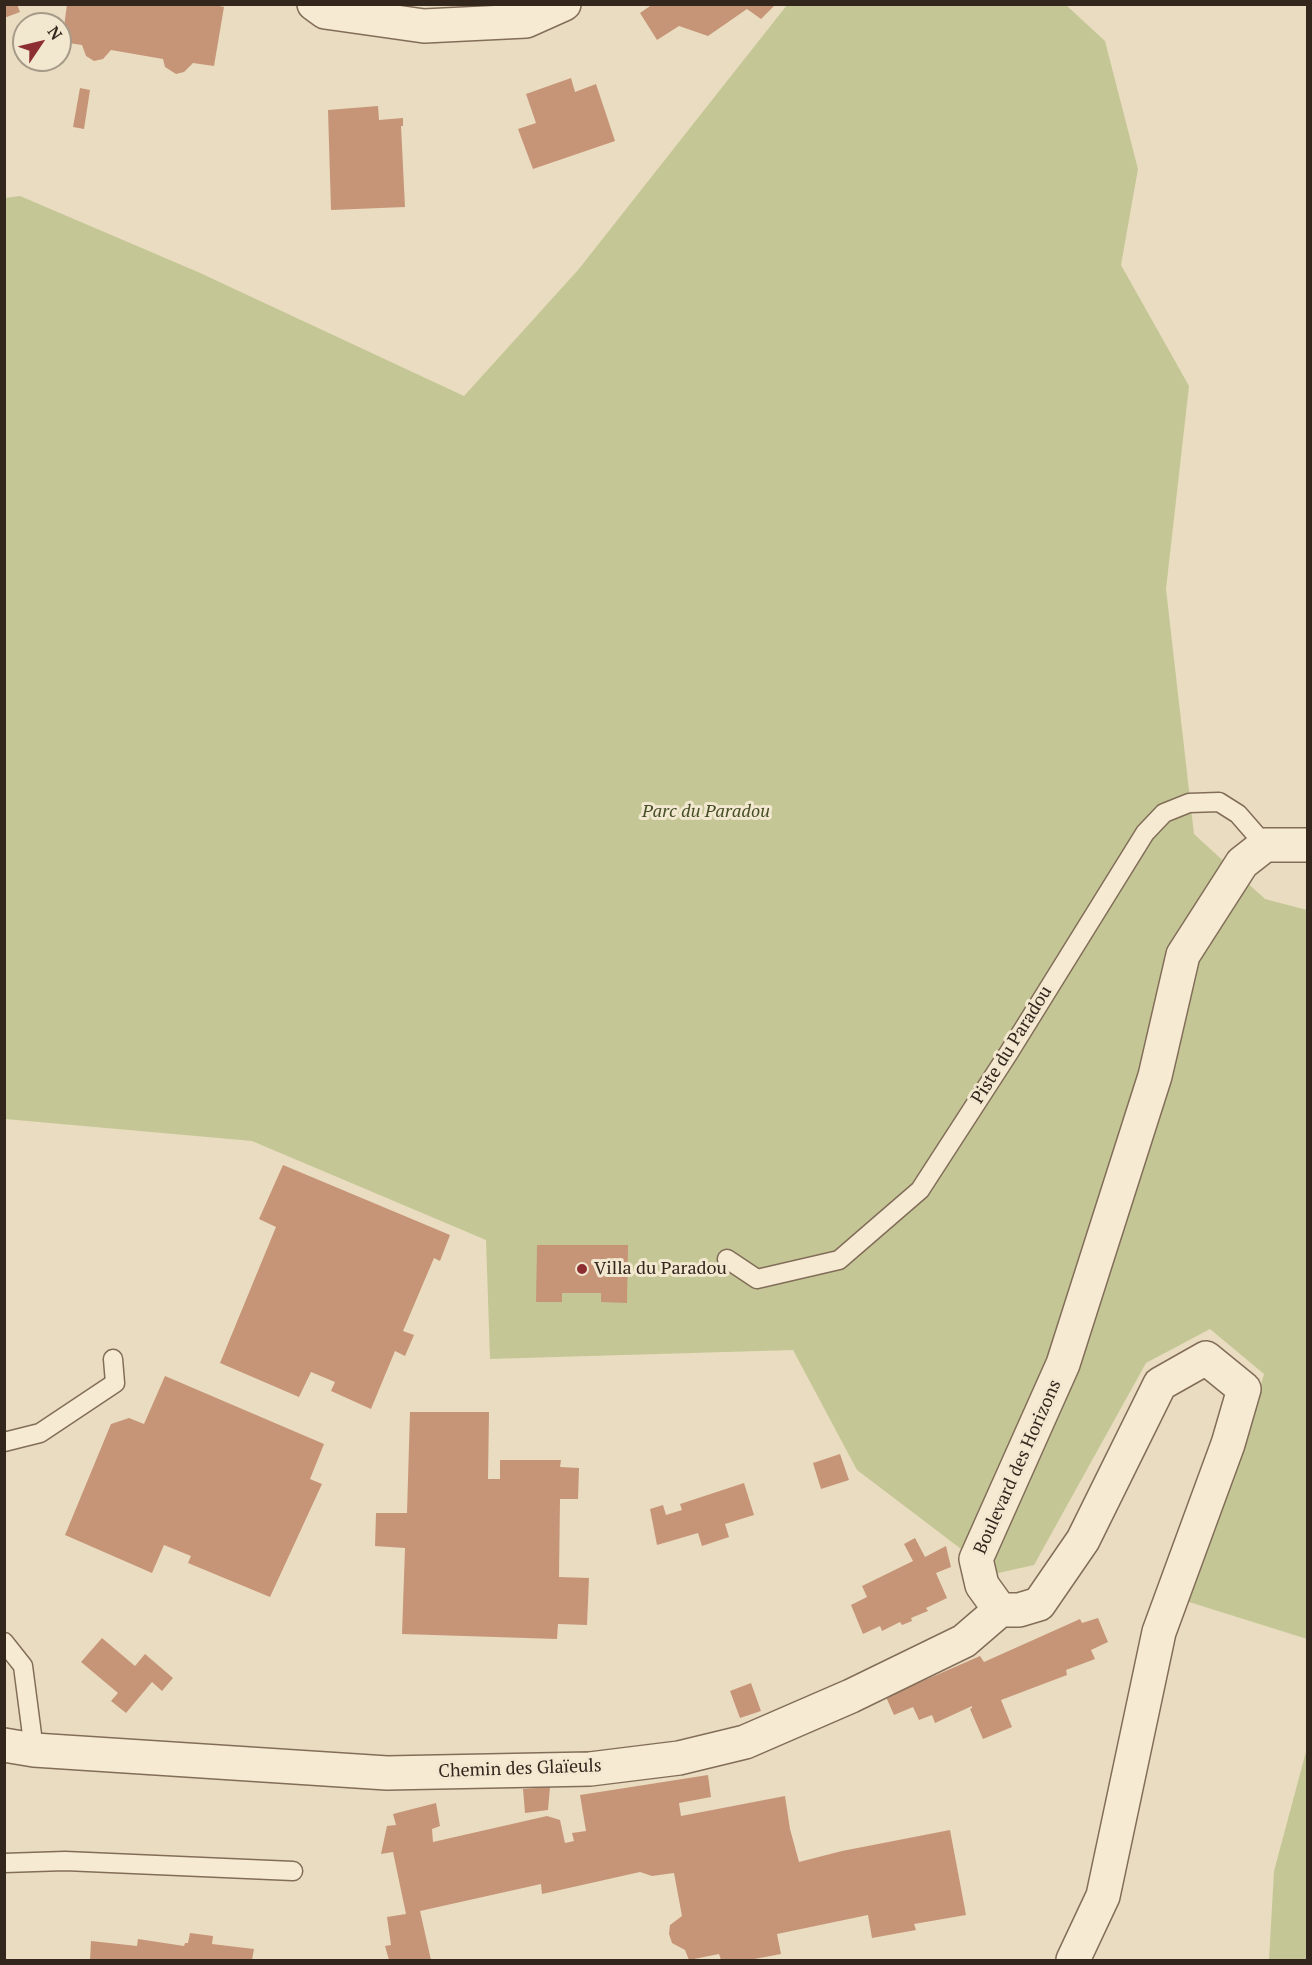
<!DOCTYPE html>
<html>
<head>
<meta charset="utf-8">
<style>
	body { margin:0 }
	#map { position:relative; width:1312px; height:1965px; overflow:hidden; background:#eadcc0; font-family:"PT Serif",serif }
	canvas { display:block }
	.frame { position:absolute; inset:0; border:6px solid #33261d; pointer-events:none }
	.north { position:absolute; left:12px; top:12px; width:60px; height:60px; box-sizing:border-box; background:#f2e7cf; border:2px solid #a69a88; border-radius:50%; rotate:55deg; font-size:16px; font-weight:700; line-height:24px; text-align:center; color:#33261d }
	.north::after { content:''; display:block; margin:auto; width:21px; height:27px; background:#8d2e33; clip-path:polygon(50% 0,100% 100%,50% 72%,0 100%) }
</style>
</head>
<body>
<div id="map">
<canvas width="1312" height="1965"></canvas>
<div class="frame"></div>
<div class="north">N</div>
</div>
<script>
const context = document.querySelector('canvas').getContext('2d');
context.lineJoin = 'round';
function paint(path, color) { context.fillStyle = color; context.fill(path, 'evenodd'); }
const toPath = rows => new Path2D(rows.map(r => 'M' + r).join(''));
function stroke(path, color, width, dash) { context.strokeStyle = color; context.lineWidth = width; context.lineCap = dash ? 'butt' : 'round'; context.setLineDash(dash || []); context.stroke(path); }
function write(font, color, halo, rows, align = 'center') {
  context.font = font + ' "PT Serif",serif'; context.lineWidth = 6; context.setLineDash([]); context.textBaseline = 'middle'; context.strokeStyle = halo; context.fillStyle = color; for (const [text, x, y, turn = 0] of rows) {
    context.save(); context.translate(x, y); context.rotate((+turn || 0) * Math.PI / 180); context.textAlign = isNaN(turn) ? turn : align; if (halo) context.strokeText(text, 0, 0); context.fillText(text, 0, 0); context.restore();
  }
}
paint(toPath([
	[787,5,1066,5,1105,41,1138,169,1121,265,1189,386,1166,589,1194,834,1265,899,1307,910,1307,1644,1307,1639,1186,1601,1236,1468,1264,1374,1210,1329,1146,1363,1034,1565,994,1574,857,1470,793,1350,490,1359,486,1240,252,1141,5,1119,4,198,20,196,198,272,464,396,578,270],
	[1307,1748,1307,1960,1269,1960,1274,1871]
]), '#c4c795');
paint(toPath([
	[4,4,17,4,20,12,4,18],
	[67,4,211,4,224,7,214,66,193,63,184,72,176,74,165,67,163,59,111,50,103,59,94,61,86,56,82,45,62,42],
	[653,4,776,4,761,19,747,9,708,36,679,26,657,40,640,13],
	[571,78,575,92,596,84,615,141,533,169,518,129,536,123,526,94],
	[80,88,90,90,84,129,73,127],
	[378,106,379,120,403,118,403,126,401,126,405,207,331,210,328,110],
	[283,1165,450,1235,440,1261,434,1258,403,1331,414,1335,405,1356,395,1351,371,1409,331,1391,335,1382,311,1372,299,1397,220,1363,276,1227,259,1219],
	[537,1245,628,1245,627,1303,601,1302,601,1293,562,1293,562,1302,536,1302],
	[165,1376,324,1444,310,1479,322,1484,270,1597,188,1563,191,1556,164,1545,152,1573,65,1535,111,1424,129,1418,144,1424],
	[410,1412,489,1412,488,1479,500,1479,500,1460,561,1460,560,1467,579,1468,578,1499,560,1499,559,1577,589,1578,587,1625,558,1624,557,1639,402,1634,405,1548,375,1546,376,1513,407,1513],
	[840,1454,849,1480,821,1489,813,1463],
	[744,1483,754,1515,725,1524,729,1537,702,1546,698,1533,657,1545,650,1509,663,1505,666,1515,682,1510,680,1504],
	[915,1538,925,1557,946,1546,951,1567,936,1573,947,1598,926,1608,928,1611,911,1618,912,1621,902,1625,900,1622,882,1631,880,1626,863,1634,851,1605,867,1597,862,1586,913,1561,904,1544],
	[1098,1618,1108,1642,1091,1650,1095,1659,1066,1670,1067,1675,1001,1700,1012,1727,983,1739,970,1709,972,1708,972,1706,935,1723,932,1715,919,1720,913,1707,894,1715,886,1697,980,1656,984,1662,1080,1619,1082,1623],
	[102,1638,135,1666,145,1654,173,1678,162,1691,152,1682,126,1713,111,1701,118,1693,81,1662],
	[751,1683,761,1711,740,1718,730,1691],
	[708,1775,711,1797,679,1803,681,1816,785,1796,790,1829,799,1862,842,1851,950,1830,966,1915,914,1924,916,1930,872,1938,868,1915,777,1934,781,1954,749,1960,721,1960,719,1954,689,1960,685,1950,672,1943,669,1934,670,1925,682,1916,674,1873,652,1876,640,1872,542,1894,541,1884,420,1911,431,1960,389,1960,385,1946,391,1945,387,1917,406,1914,393,1852,381,1854,387,1826,396,1825,393,1814,436,1803,440,1826,432,1829,433,1842,547,1816,560,1820,565,1843,574,1841,572,1833,586,1831,580,1795],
	[550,1787,548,1810,525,1813,523,1789],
	[190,1933,213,1936,212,1944,254,1949,252,1960,90,1960,91,1941,137,1946,138,1939,184,1946,185,1943,188,1943]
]), '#c69578');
const lane = toPath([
	[727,1259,757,1279,839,1260,920,1190,1008,1054,1145,833,1164,813,1189,803,1219,802,1238,814,1265,845],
	[4,1442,40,1433,115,1383,113,1359],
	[4,1642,23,1666,34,1750],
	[4,1863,65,1861,293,1871]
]);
const street = toPath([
	[314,4,325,12,424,26,526,21,564,4],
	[4,1745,34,1750,387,1773,590,1769,679,1758,745,1742,851,1696,964,1641,1000,1610],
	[1073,1960,1103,1896,1159,1632,1228,1444,1244,1389,1206,1358,1160,1384,1083,1540,1039,1604,1019,1610,1000,1610,982,1585,976,1559,1063,1364,1155,1076,1183,955,1242,863,1265,845,1308,845]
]);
stroke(lane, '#826d59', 21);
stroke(street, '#826d59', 36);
stroke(lane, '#f6ead3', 18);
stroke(street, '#f6ead3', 33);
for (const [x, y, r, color] of [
	[582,1269,6,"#8d2e33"]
]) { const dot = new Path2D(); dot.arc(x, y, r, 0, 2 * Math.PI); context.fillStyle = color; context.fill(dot); stroke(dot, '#f2e7cf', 2); }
write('italic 18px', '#454e25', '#f2e7cf', [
	["Parc du Paradou",706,812]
]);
write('18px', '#33261d', '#f2e7cf', [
	["Piste du Paradou",1012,1045,-58],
	["Boulevard des Horizons",1018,1467,-66],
	["Chemin des Glaïeuls",520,1769,-2]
]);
write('18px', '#33261d', '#f2e7cf', [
	["Villa du Paradou",594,1269]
], 'left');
</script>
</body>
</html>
